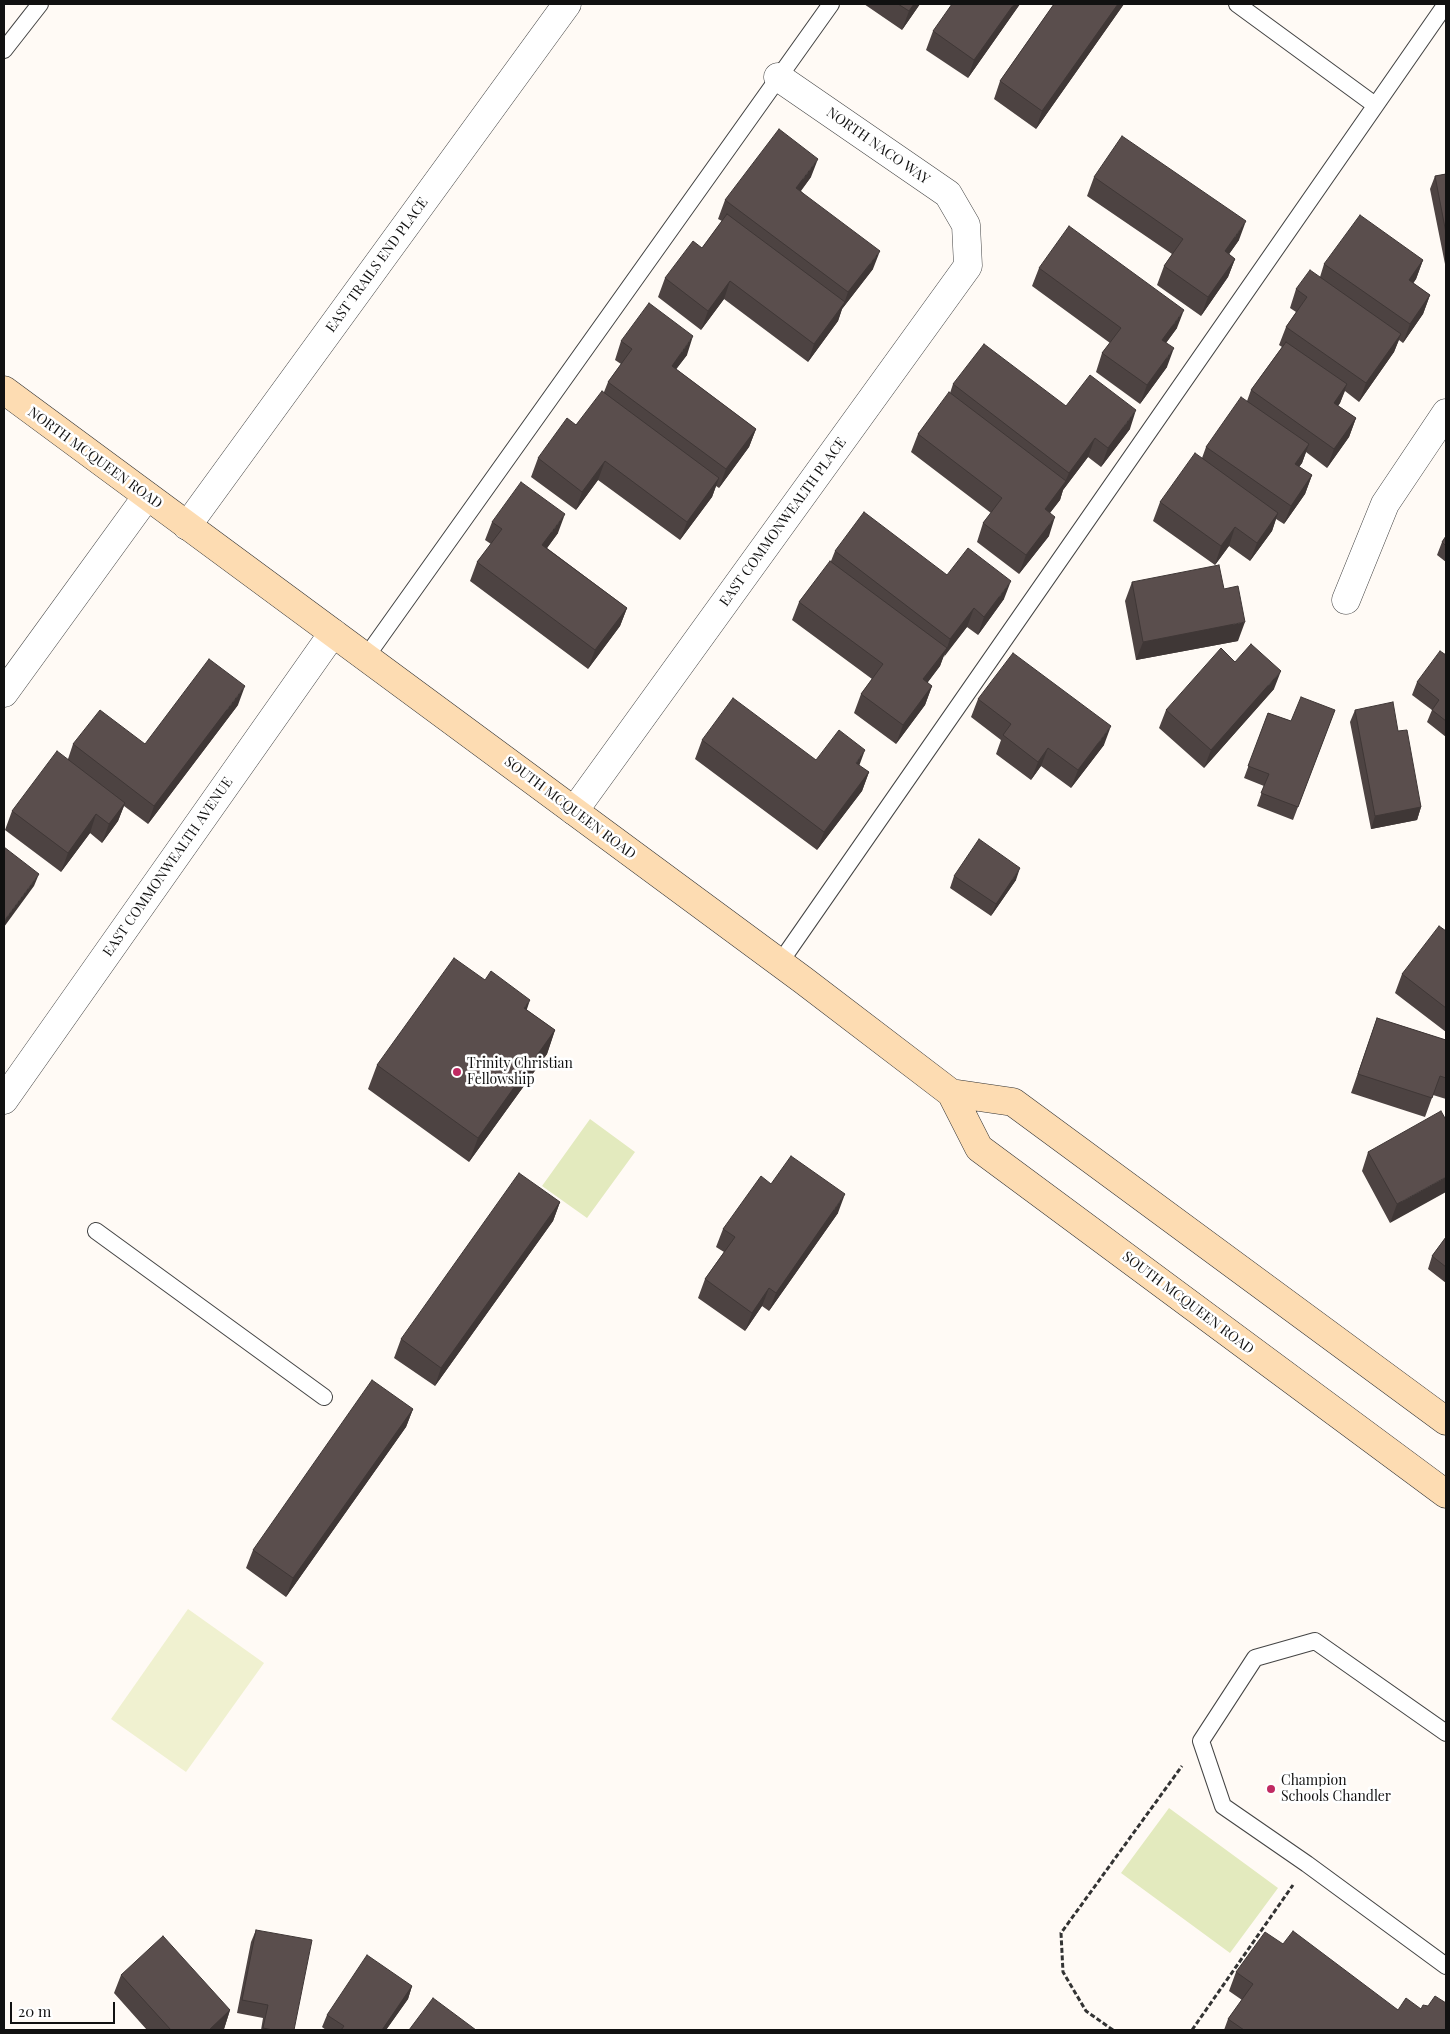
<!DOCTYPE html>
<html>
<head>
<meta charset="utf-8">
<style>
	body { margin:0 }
	#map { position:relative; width:1450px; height:2034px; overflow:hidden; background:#fffaf5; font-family:"Playfair Display",serif }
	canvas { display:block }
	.frame { position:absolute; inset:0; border:5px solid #111; pointer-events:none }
	.scale { position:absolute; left:10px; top:2002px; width:105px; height:22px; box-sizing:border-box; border:2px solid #111; border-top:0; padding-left:6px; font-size:15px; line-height:18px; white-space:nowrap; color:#111; -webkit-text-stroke:4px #fff; paint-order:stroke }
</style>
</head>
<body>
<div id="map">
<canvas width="1450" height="2034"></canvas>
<div class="frame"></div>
<div class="scale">20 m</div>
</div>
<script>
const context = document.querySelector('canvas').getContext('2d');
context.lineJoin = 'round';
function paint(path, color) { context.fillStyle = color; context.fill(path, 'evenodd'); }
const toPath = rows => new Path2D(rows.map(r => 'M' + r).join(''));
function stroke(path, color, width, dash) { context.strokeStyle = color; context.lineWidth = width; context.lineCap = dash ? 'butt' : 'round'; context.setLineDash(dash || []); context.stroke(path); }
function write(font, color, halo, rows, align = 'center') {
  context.font = font + ' "Playfair Display",serif'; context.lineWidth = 5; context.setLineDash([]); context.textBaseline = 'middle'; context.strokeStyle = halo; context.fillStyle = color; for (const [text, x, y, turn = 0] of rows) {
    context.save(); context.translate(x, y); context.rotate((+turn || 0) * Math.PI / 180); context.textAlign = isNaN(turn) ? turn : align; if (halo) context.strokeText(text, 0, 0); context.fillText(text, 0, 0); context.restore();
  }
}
paint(toPath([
	[590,1119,635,1152,587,1218,542,1186],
	[1169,1808,1278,1888,1230,1953,1121,1873]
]), '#e3eabe');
paint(toPath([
	[188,1609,264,1663,186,1772,111,1719]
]), '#f0f1d0');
const service = toPath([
	[1237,4,1375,105],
	[4,50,40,4],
	[366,657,831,4],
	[779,964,1446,4],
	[96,1231,324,1397],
	[1446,1733,1315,1641,1255,1658,1201,1741,1223,1806,1307,1864,1446,1966]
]);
const minor = toPath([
	[187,526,567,4],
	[1346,600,1385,504,1446,413],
	[4,693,147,496],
	[574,811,968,266,966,225,948,194,778,77],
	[4,1100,333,633]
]);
const secondary = toPath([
	[4,390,803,980,951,1093,979,1148,1446,1494],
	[951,1093,1013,1102,1446,1421]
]);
stroke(service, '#444', 18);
stroke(minor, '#444', 29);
stroke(secondary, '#333', 29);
stroke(toPath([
	[1113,2030,1086,2011,1063,1972,1061,1933,1182,1766],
	[1192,2030,1293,1885]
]), '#333', 3, [5, 2.5]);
stroke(service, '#fff', 16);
stroke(minor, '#fff', 28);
stroke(secondary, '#fddcb2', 28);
paint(toPath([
	[864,4,920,4,902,30],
	[1020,4,968,78,926,50,933,31],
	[1054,4,1124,4,1036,129,994,99,1000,81],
	[1446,174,1446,269,1430,189,1435,176],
	[811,177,801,191,873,269,842,309,838,321,808,362,724,299,701,330,658,297,665,278,702,248,722,221,718,219,725,200],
	[1094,177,1239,240,1229,254,1235,259,1228,277,1201,316,1157,285,1164,266,1172,254,1087,196],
	[1423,260,1416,279,1413,283,1430,295,1423,314,1403,343,1399,340,1394,352,1359,402,1345,391,1340,403,1338,406,1356,418,1349,437,1327,468,1306,452,1302,463,1299,467,1312,475,1305,494,1284,524,1276,519,1272,531,1250,561,1229,546,1215,565,1153,521,1160,502,1202,458,1206,447,1247,401,1251,390,1282,347,1279,345,1286,327,1296,312,1290,308,1296,289,1320,277,1324,264],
	[1039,268,1177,328,1166,343,1167,367,1140,404,1096,372,1102,353,1110,343,1032,286],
	[621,341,687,355,676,369,756,429,749,447,719,488,716,486,712,497,680,540,598,480,576,510,531,477,538,458,576,425,604,392,608,382,621,364,615,360],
	[953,384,1066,406,1130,429,1101,467,1088,457,1063,490,1060,500,1050,513,1049,536,1019,574,977,542,983,523,991,513,911,452,918,434,950,393],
	[492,522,558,533,547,548,627,608,620,626,588,669,470,581,477,562,491,544,485,540],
	[1446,536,1446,562,1437,555,1442,542],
	[835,551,947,575,1004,599,978,635,967,627,943,657,940,666,927,683,932,686,925,705,896,744,854,713,861,694,872,679,792,620,799,602,831,561],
	[1132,582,1224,589,1238,641,1136,660,1125,601],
	[1446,655,1446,737,1427,722,1432,710,1412,695,1417,682],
	[1235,662,1274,689,1204,768,1159,728,1166,710],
	[978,699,1104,745,1071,788,1041,766,1031,780,996,754,1001,740,971,717],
	[238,705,148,824,124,806,118,821,102,843,90,833,61,872,5,830,12,811,68,759,73,744,145,744],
	[1335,710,1293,820,1257,806,1264,786,1244,778,1268,713,1291,721],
	[1355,710,1398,731,1421,807,1417,820,1371,829,1350,722],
	[702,740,816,760,859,766,869,772,862,791,817,850,695,759],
	[954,876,1016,880,991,916,950,888],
	[1446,931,1446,1032,1395,993,1402,974],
	[527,1010,555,1030,547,1054,469,1162,368,1089,377,1065],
	[1377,1018,1446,1040,1446,1099,1433,1095,1425,1117,1351,1093],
	[1446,1120,1390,1223,1362,1171,1368,1152],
	[771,1184,838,1213,769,1311,762,1306,745,1331,698,1298,705,1279,724,1252,716,1247,723,1229],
	[560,1202,553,1221,435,1386,394,1358,401,1339],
	[1446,1237,1446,1283,1428,1269,1432,1256],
	[413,1409,406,1427,286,1597,246,1568,253,1550],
	[256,1930,294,2030,261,2030,263,2018,237,2013,251,1942],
	[1283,1944,1398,2010,1421,2009,1428,2006,1446,2030,1224,2030,1228,2019,1242,2000,1229,1991,1236,1972],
	[121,1975,230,2010,224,2029,222,2030,147,2030,114,1993],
	[412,1986,408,1999,386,2030,326,2030,322,2027,327,2015]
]), '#4d4342');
paint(toPath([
	[914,4,920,4,902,30,909,11],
	[1014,4,1020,4,968,78,974,60],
	[1118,4,1124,4,1036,129,1042,111],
	[818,159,811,177,789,206,796,188],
	[1246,221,1239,240,1218,270,1225,251],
	[880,251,873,269,842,309,838,321,808,362,814,344,844,304,848,292],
	[1235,259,1228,277,1201,316,1208,297],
	[1423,260,1416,279,1403,299,1409,280],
	[730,281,724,299,701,330,708,311],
	[1430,295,1423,314,1403,343,1410,324],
	[1184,310,1177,328,1155,358,1162,340],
	[1401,334,1394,352,1359,402,1366,383],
	[693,336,687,355,665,384,672,366],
	[1174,348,1167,367,1140,404,1147,385],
	[1347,384,1340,403,1327,422,1334,403],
	[1136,410,1130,429,1101,467,1108,448],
	[1356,418,1349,437,1327,468,1334,449],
	[756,429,749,447,719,488,726,469],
	[1095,438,1088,457,1063,490,1060,500,1038,528,1045,509,1065,482,1069,473],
	[1309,444,1302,463,1288,482,1295,464],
	[605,461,598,480,576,510,582,492],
	[1312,475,1305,494,1284,524,1291,506],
	[719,478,712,497,680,540,687,522],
	[1278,513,1272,531,1250,561,1257,543],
	[565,514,558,533,536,563,542,545],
	[1055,517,1049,536,1019,574,1026,555],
	[1235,527,1229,546,1215,565,1221,546],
	[1011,581,1004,599,978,635,984,617],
	[627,608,620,626,588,669,595,650],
	[974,608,967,627,944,657,950,639],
	[1245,622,1238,641,1136,660,1143,642],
	[947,648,940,666,916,698,923,679],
	[1281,671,1274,689,1204,768,1211,750],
	[245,686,238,705,148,824,154,806],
	[932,686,925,705,896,744,903,725],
	[1111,726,1104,745,1071,788,1078,770],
	[1048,748,1041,766,1031,780,1038,762],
	[865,750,858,769,856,763],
	[869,772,862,791,817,850,824,832],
	[125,803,118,821,102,843,109,824],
	[1421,807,1417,820,1371,829,1375,816],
	[96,814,90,833,61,872,68,853],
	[1020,868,1016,880,991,916,996,904],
	[39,874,34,886,4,927,4,921],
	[530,1000,522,1024,524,1008],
	[555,1030,547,1054,469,1162,478,1138],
	[1446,1177,1446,1192,1390,1223,1397,1204],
	[845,1194,838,1213,769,1311,776,1293],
	[560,1202,553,1221,435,1386,441,1368],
	[769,1288,762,1306,745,1331,752,1313],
	[413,1409,406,1427,286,1597,293,1578],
	[412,1986,408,1999,386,2030,382,2030],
	[230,2010,224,2029,222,2030,209,2030]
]), '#3f3736');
const building = toPath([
	[898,4,914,4,909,11,898,4],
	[952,4,1014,4,974,60,933,31,952,4],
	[1054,4,1118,4,1042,111,1000,81,1054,4],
	[779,129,818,159,796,188,880,251,848,292,725,200,779,129],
	[1122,136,1246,221,1225,251,1235,259,1208,297,1164,266,1183,239,1094,177,1122,136],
	[1446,174,1446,233,1435,176,1446,174],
	[727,214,845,302,814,344,730,281,708,311,665,278,693,241,702,248,727,214],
	[1360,215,1423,260,1409,280,1430,295,1410,324,1324,264,1360,215],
	[1069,226,1184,310,1162,340,1174,348,1147,385,1102,353,1121,328,1039,268,1069,226],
	[1310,270,1401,334,1366,383,1286,327,1307,297,1296,289,1310,270],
	[649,303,693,336,672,366,756,429,726,469,608,382,632,349,621,341,649,303],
	[1286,342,1347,384,1334,403,1356,418,1334,449,1251,390,1286,342],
	[984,344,1066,406,1090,375,1136,410,1108,448,1095,438,1069,473,953,384,984,344],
	[602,391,719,478,687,522,605,461,582,492,538,458,567,418,576,425,602,391],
	[949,392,1066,481,1045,509,1055,517,1026,555,983,523,1002,498,918,434,949,392],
	[1241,397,1309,444,1295,464,1312,475,1291,506,1206,447,1241,397],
	[1195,453,1278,513,1257,543,1235,527,1221,546,1160,502,1195,453],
	[521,482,565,514,542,545,627,608,595,650,477,562,502,529,492,522,521,482],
	[864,512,947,575,968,548,1011,581,984,617,974,608,950,639,835,551,864,512],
	[1446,536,1446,546,1442,542,1446,536],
	[830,561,947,648,923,679,932,686,903,725,861,694,883,664,799,602,830,561],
	[1219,565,1224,589,1238,586,1245,622,1143,642,1132,582,1219,565],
	[1251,644,1281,671,1211,750,1166,710,1221,648,1235,662,1251,644],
	[1440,651,1446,655,1446,721,1432,710,1439,700,1417,682,1440,651],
	[1013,653,1111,726,1078,770,1048,748,1038,762,1003,735,1011,724,978,699,1013,653],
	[209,659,245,686,154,806,73,744,100,710,145,744,209,659],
	[1301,697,1335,710,1298,807,1261,793,1269,774,1248,766,1268,713,1291,721,1301,697],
	[733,698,816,760,839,730,865,750,856,763,869,772,824,832,702,740,733,698],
	[1393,702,1398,731,1407,730,1421,807,1375,816,1355,710,1393,702],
	[57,751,125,803,109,824,96,814,68,853,12,811,57,751],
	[979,839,1020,868,996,904,954,876,979,839],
	[4,847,39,874,4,921,4,847],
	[1439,926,1446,931,1446,1008,1402,974,1439,926],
	[454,958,485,980,491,971,530,1000,524,1008,555,1030,478,1138,377,1065,454,958],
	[1377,1018,1446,1040,1446,1078,1440,1076,1432,1098,1358,1074,1377,1018],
	[1441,1111,1446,1120,1446,1177,1397,1204,1368,1152,1441,1111],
	[791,1156,845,1194,776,1293,769,1288,752,1313,705,1279,735,1237,723,1229,761,1176,771,1184,791,1156],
	[519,1173,560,1202,441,1368,401,1339,519,1173],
	[1446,1237,1446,1267,1432,1256,1446,1237],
	[372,1380,413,1409,293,1578,253,1550,372,1380],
	[256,1930,312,1940,294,2030,273,2030,263,2028,268,2005,242,2000,256,1930],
	[1293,1931,1398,2010,1406,1998,1421,2009,1423,2005,1428,2006,1435,1996,1446,2003,1446,2030,1244,2030,1228,2019,1253,1984,1236,1972,1265,1932,1283,1944,1293,1931],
	[163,1936,230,2010,209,2030,171,2030,121,1975,163,1936],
	[367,1955,412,1986,382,2030,341,2030,344,2026,327,2015,367,1955],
	[433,1998,476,2030,409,2030,433,1998]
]);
paint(building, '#5a4e4d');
stroke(building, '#3f3736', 1);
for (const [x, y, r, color] of [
	[457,1072,5,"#c02a62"],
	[1271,1789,5,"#c02a62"]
]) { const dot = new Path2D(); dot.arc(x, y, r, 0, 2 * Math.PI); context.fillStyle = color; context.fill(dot); stroke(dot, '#fff', 2); }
write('14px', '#111', '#fff', [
	["NORTH NACO WAY",878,146,35],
	["EAST TRAILS END PLACE",377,265,-54],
	["NORTH MCQUEEN ROAD",95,458,36],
	["EAST COMMONWEALTH PLACE",783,522,-54],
	["SOUTH MCQUEEN ROAD",570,808,37],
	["EAST COMMONWEALTH AVENUE",168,867,-55],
	["SOUTH MCQUEEN ROAD",1188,1303,37]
]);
write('14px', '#111', '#fff', [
	["Trinity Christian",467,1064],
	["Fellowship",467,1080],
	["Champion",1281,1781],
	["Schools Chandler",1281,1797]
], 'left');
</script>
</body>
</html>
